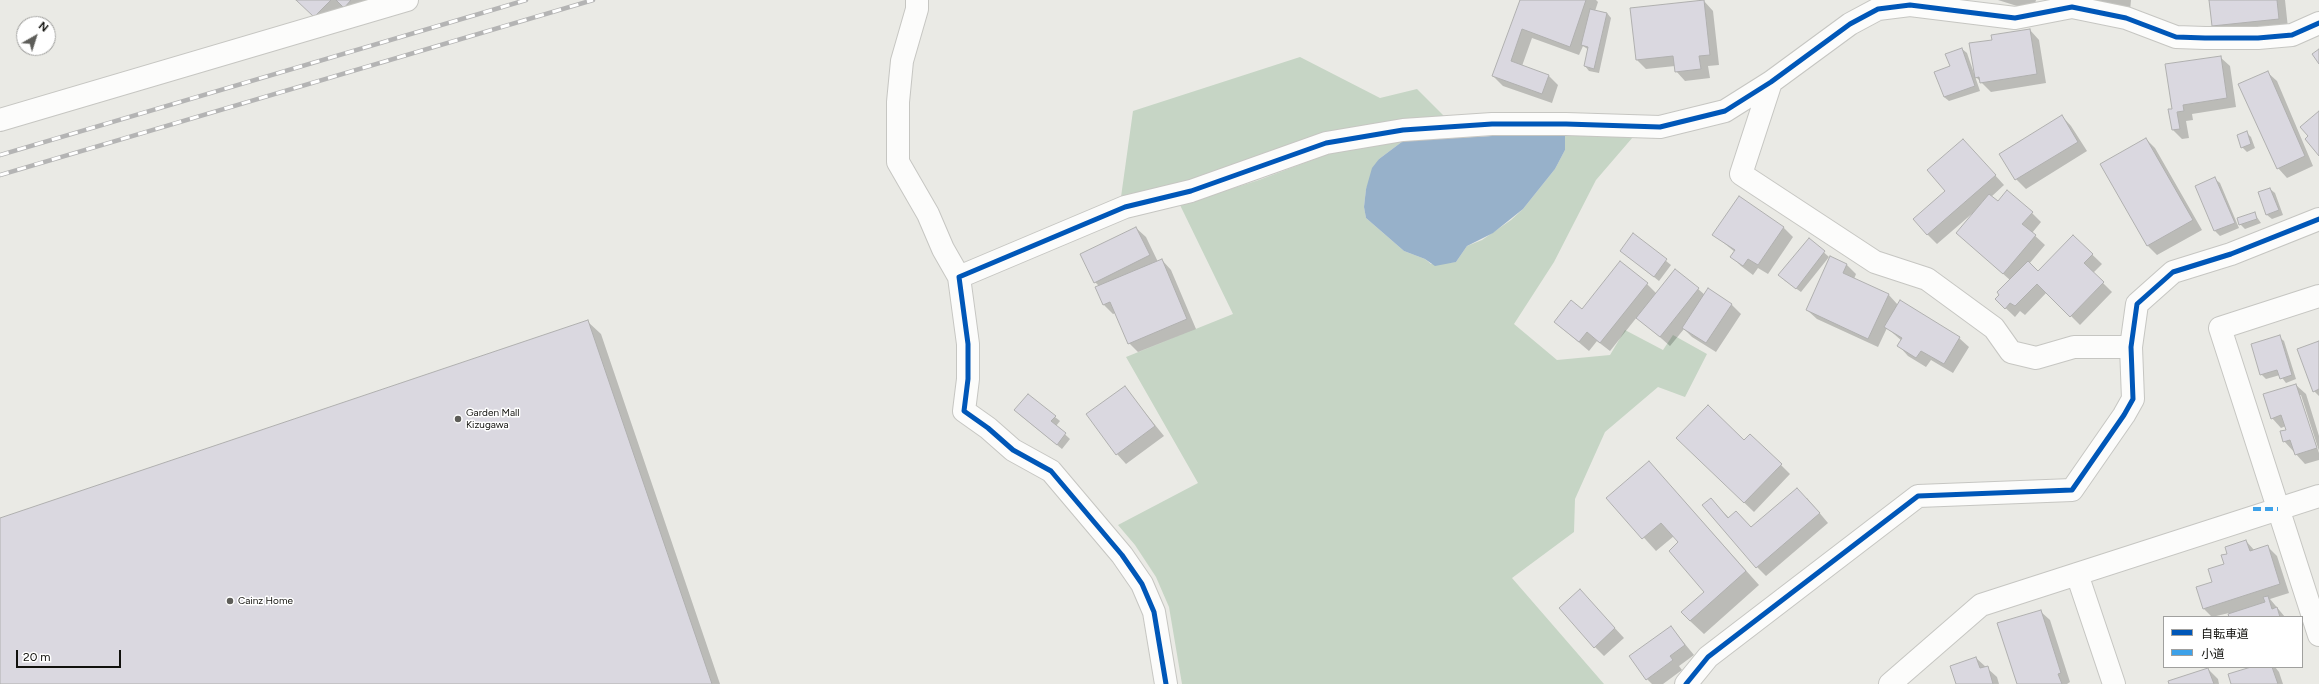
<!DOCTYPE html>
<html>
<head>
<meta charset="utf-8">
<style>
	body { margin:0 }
	#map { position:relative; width:2319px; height:684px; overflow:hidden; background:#eaeae5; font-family:Figtree,"Noto Sans JP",sans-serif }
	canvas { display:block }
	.legend { position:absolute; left:2163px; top:616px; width:140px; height:52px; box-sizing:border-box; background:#fff; border:1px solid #a0a09e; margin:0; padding:5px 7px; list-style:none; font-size:12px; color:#11110d }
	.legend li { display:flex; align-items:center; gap:8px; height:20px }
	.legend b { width:20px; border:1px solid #a0a09e }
	.north { position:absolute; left:16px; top:16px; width:40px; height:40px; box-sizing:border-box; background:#fff; border:1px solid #a0a09e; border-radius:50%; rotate:39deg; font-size:11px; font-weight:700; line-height:16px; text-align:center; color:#11110d }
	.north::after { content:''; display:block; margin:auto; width:14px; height:18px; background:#5d5d59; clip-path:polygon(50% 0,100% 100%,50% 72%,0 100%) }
	.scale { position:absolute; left:16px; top:650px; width:105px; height:18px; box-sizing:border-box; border:2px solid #11110d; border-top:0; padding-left:5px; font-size:12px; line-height:14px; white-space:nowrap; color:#11110d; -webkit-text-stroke:3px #fff; paint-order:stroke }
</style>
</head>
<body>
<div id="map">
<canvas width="2319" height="684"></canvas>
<ul class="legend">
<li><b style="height:5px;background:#0057b8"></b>自転車道</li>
<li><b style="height:5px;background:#3da1e9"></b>小道</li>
</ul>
<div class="north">N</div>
<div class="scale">20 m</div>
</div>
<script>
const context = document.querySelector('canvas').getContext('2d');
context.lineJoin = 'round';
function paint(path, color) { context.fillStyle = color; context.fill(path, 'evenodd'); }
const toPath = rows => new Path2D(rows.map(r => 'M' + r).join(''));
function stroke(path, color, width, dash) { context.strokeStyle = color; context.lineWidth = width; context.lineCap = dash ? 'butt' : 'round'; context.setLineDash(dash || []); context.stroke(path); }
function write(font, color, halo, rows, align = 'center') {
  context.font = font + ' Figtree,sans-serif'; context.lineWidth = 3; context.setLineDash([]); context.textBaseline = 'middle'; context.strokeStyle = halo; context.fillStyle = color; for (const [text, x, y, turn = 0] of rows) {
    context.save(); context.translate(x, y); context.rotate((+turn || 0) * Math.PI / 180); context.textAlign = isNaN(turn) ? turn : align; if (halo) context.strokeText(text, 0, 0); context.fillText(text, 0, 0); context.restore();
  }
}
paint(toPath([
	[1300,57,1380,98,1417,89,1445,117,1121,197,1133,111],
	[1565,135,1633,137,1596,180,1554,262,1514,324,1557,360,1610,355,1625,330,1663,350,1673,335,1707,354,1685,397,1658,387,1605,432,1575,499,1574,532,1512,578,1604,684,1182,684,1169,607,1156,577,1135,545,1118,525,1198,483,1126,357,1233,314,1180,205,1259,180,1328,154,1403,141,1379,159,1366,189,1364,207,1366,218,1404,251,1425,259,1431,264,1456,262,1467,246,1482,240,1511,220,1523,209,1555,169,1565,150]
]), '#c6d5c5');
paint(toPath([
	[1565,135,1565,150,1555,169,1523,209,1493,233,1467,246,1456,262,1435,266,1425,259,1404,251,1366,218,1364,207,1366,189,1372,168,1379,159,1403,141,1491,136]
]), '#97b1ca');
paint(toPath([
	[298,0,370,0,354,16,343,6,324,26],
	[1521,0,1596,0,1598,2,1595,11,1607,13,1611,18,1599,73,1589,71,1585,66,1589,50,1583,46,1579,55,1532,38,1522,66,1549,76,1558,85,1552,103,1503,86,1493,76],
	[1998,0,2036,0,2033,11],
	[2086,0,2131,0,2130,11],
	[2210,0,2285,0,2288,28,2222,35,2213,26],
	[1704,1,1713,11,1719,65,1708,66,1710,78,1685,81,1676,71,1675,66,1646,69,1637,60],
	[2030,30,2039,40,2046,83,1991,92,1976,77,1993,40],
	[1962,49,1967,53,1980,91,1949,101,1944,97,1951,67],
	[2220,57,2230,66,2236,107,2192,114,2193,120,2186,121,2189,138,2182,139,2173,130,2173,110],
	[2267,72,2277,81,2313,166,2287,178,2278,168],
	[2062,116,2071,126,2087,151,2026,189,2016,179,2001,154],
	[2246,132,2251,137,2255,148,2247,152,2242,147],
	[2146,139,2155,148,2202,230,2157,255,2148,246,2101,164],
	[1963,140,2004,185,1991,197,1998,202,2032,213,2041,222,2032,233,2045,245,2029,264,2038,272,2073,236,2102,264,2093,273,2112,292,2080,325,2047,292,2025,315,2020,311,2015,317,1996,299,2010,280,1957,233,1974,212,1937,244,1927,234,1947,191],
	[2215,179,2220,183,2239,228,2220,236,2215,231,2196,186],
	[2270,189,2275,193,2283,215,2272,219,2267,215,2259,193],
	[1739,198,1784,228,1793,237,1768,274,1758,268,1753,275,1741,266,1732,257,1735,252,1714,235],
	[2254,213,2261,223,2245,229,2240,224],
	[1136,228,1146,237,1158,262,1162,260,1171,270,1196,329,1138,352,1129,343,1116,313,1113,314,1104,305,1097,288,1100,287,1095,282],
	[1633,234,1671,265,1659,281,1621,251],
	[1809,239,1829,257,1801,292,1784,280],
	[1830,257,1847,265,1856,274,1854,279,1888,294,1898,305,1959,338,1969,347,1953,373,1931,360,1926,367,1908,356,1899,346,1902,341,1887,328,1878,347,1817,319,1807,310],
	[1676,270,1705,295,1732,305,1741,314,1716,352,1692,337,1684,329,1670,346,1637,317,1610,351,1597,341,1589,351,1555,322,1647,284,1657,294],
	[587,321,601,334,720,684,0,684,0,519],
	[2279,337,2284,341,2296,379,2286,383,2280,375,2266,379,2261,374],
	[2319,342,2319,396,2314,391],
	[2296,385,2306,394,2319,436,2319,451,2301,395,2299,395,2319,453,2319,460,2305,464,2284,441,2287,430,2286,426,2281,428,2272,418],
	[1125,388,1164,436,1126,464,1117,454],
	[1020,415,1055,417,1060,421,1056,426,1070,439,1062,449],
	[1687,448,1781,465,1790,474,1754,512],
	[1649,462,1759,585,1704,634,1690,621,1705,592,1680,543,1674,536,1656,551,1608,498],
	[1807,498,1828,523,1766,576,1757,567,1711,499,1729,518,1736,512,1752,528],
	[2246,541,2255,551,2268,547,2277,556,2289,593,2270,599,2285,617,2230,617,2229,613,2212,617,2204,609,2213,582,2225,564,2229,554],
	[1589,600,1624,638,1604,656,1595,647],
	[2040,611,2050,620,2070,682,2067,684,2018,684],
	[1671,627,1694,655,1679,666,1682,670,1663,684,1652,684,1647,679],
	[1976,658,1997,677,1999,684,1957,684],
	[2253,667,2275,667,2279,672,2283,684,2232,684],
	[2208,669,2218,679,2219,684,2170,684]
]), '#0003');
const building = toPath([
	[296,0,331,0,314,17,296,0],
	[336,0,351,0,344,8,336,0],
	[1520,0,1586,0,1570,47,1522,29,1511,61,1549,75,1542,94,1492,76,1520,0],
	[1704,0,1710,55,1699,56,1701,69,1675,72,1673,56,1636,60,1630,8,1704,0],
	[2209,0,2277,0,2279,19,2212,26,2209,0],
	[1590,9,1607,13,1594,69,1584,66,1588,47,1581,45,1590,9],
	[2030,29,2037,74,1980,83,1979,77,1975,78,1969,43,1992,40,1991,35,2030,29],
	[1962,48,1975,86,1944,97,1934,72,1950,66,1945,54,1962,48],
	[2319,49,2319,64,2312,54,2319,49],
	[2221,56,2227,98,2183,105,2184,111,2177,112,2180,129,2172,130,2168,109,2172,109,2165,64,2221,56],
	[2268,71,2305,156,2277,169,2238,84,2268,71],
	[2319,111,2319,156,2305,139,2308,136,2300,127,2319,111],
	[2062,115,2078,142,2015,180,1999,154,2062,115],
	[2247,131,2251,144,2241,148,2237,135,2247,131],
	[2146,138,2193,220,2147,246,2100,164,2146,138],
	[1963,139,1996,175,1927,235,1913,219,1945,191,1927,170,1963,139],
	[2215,177,2235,223,2214,231,2195,186,2215,177],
	[2270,188,2279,210,2266,215,2258,192,2270,188],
	[2007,190,2033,212,2022,224,2036,235,2003,274,1956,233,1989,194,1998,201,2007,190],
	[1739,196,1784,227,1758,265,1748,259,1743,266,1730,257,1735,250,1712,235,1739,196],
	[2255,212,2257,219,2239,225,2237,218,2255,212],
	[1136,227,1150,255,1094,283,1080,254,1136,227],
	[1633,233,1667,259,1654,277,1620,251,1633,233],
	[2073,235,2093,254,2084,263,2104,282,2070,317,2037,284,2015,306,2010,303,2005,309,1995,299,1999,295,1997,292,2028,261,2038,271,2073,235],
	[1809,238,1825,251,1796,289,1778,275,1809,238],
	[1830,256,1847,264,1843,273,1889,294,1868,339,1806,310,1830,256],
	[1162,259,1187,319,1128,344,1110,302,1103,305,1095,287,1162,259],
	[1620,261,1648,283,1600,343,1587,332,1579,342,1554,322,1571,300,1582,309,1620,261],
	[1675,269,1699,288,1660,337,1636,318,1675,269],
	[1708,288,1732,304,1706,343,1682,328,1708,288],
	[1900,300,1960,337,1944,364,1921,351,1916,358,1897,346,1902,338,1884,327,1900,300],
	[588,320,712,684,0,684,0,518,588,320],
	[2280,335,2292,375,2280,379,2277,370,2260,375,2251,344,2280,335],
	[2319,341,2319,389,2313,392,2297,349,2319,341],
	[2296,384,2317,448,2295,455,2290,440,2283,442,2280,431,2286,430,2281,415,2271,419,2263,394,2296,384],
	[1125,386,1155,426,1116,455,1086,414,1125,386],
	[1028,394,1056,416,1051,421,1066,433,1057,445,1014,410,1028,394],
	[1708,405,1744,440,1750,434,1782,464,1744,503,1676,438,1708,405],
	[1649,461,1746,571,1690,621,1681,612,1704,592,1669,551,1678,542,1661,523,1642,539,1606,498,1649,461],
	[1797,488,1820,513,1756,568,1702,505,1711,498,1728,518,1736,511,1751,527,1797,488],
	[2246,540,2250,551,2268,545,2280,584,2203,609,2196,587,2212,582,2208,569,2224,564,2221,555,2227,554,2225,547,2246,540],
	[1580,589,1615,628,1594,648,1559,608,1580,589],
	[2268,596,2272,609,2277,607,2280,617,2229,617,2228,614,2265,602,2263,597,2268,596],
	[2041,610,2061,673,2058,674,2062,684,2017,684,1997,623,2041,610],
	[1671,626,1685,645,1670,656,1673,660,1646,680,1629,656,1671,626],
	[1976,657,1980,668,1988,666,1993,684,1956,684,1950,666,1976,657],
	[2251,667,2272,667,2278,684,2231,684,2228,674,2251,667],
	[2208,668,2214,684,2169,684,2168,681,2208,668]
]);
paint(building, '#dad8e0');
stroke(building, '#b0b0af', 1);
const minor = toPath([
	[917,0,917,9,902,61,898,102,898,162,928,214,943,249,959,277],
	[1771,82,1741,174,1875,262,1927,279,1994,328,2011,352,2036,358,2074,347,2131,347],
	[0,120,407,0],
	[2319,296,2220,328,2319,635],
	[2077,574,2114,684],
	[1166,684,1154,612,1142,584,1122,555,1051,471,1013,450,988,428,964,411,968,379,968,344,959,277,1125,207,1191,191,1326,143,1403,130,1492,124,1566,124,1660,127,1725,111,1771,82,1850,24,1878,9,1910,5,2015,18,2072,7,2126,18,2176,37,2205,38,2258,38,2292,35,2319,23],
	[1686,684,1708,657,1918,496,2072,490,2124,415,2133,399,2131,347,2137,304,2173,272,2231,254,2319,219],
	[1890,684,1981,605,2319,496]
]);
stroke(minor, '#c6c6c2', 24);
stroke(minor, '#fcfcfb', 22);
const rail = toPath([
	[0,155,526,0],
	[0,175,593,0]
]);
stroke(rail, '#b4b4b4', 4.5);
stroke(rail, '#fff', 3, [9]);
stroke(toPath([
	[2253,509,2278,509]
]), '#3da1e9', 4, [8, 4]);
stroke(toPath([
	[1166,684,1154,612,1142,584,1122,555,1051,471,1013,450,988,428,964,411,968,379,968,344,959,277,1125,207,1191,191,1326,143,1403,130,1492,124,1566,124,1660,127,1725,111,1771,82,1850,24,1878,9,1910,5,2015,18,2072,7,2126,18,2176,37,2205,38,2258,38,2292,35,2319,23],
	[1686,684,1708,657,1918,496,2072,490,2124,415,2133,399,2131,347,2137,304,2173,272,2231,254,2319,219]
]), '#0057b8', 5);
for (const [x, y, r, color] of [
	[458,419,4,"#5d5d59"],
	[230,601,4,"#5d5d59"]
]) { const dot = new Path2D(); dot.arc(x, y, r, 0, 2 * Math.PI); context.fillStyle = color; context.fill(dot); stroke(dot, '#fff', 1.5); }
write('10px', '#11110d', '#fff', [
	["Garden Mall",466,413],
	["Kizugawa",466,425],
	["Cainz Home",238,601]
], 'left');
</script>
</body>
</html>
